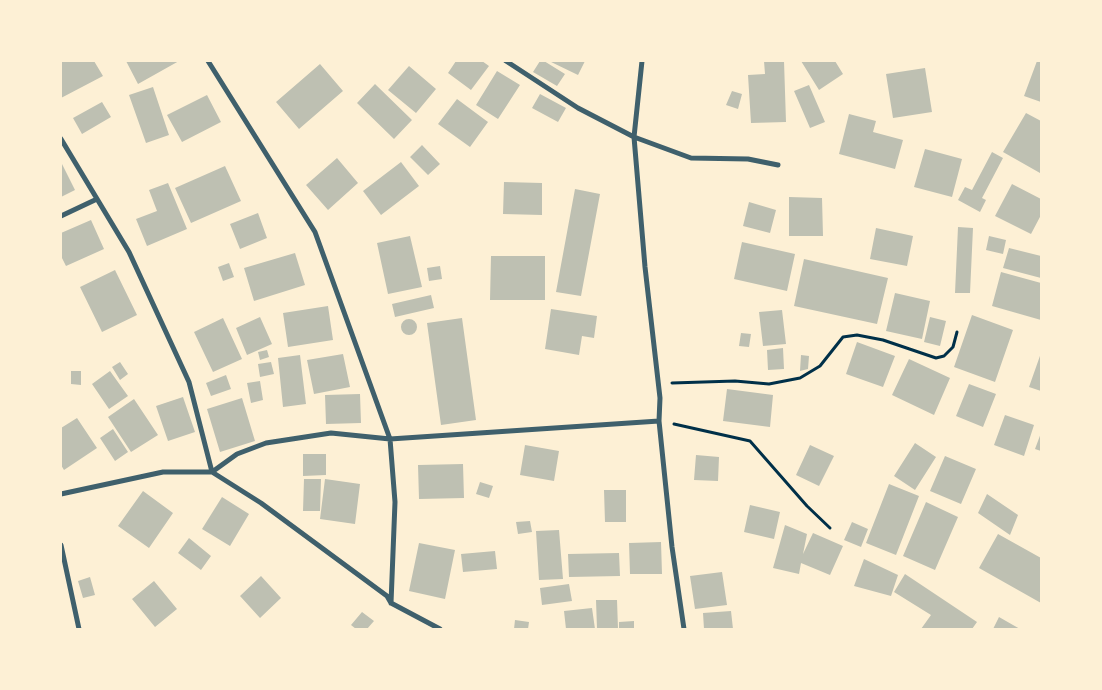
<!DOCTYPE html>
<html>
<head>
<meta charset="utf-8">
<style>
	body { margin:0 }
	#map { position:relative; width:1102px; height:690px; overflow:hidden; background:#fdf0d5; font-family:"Sofia Sans Condensed",sans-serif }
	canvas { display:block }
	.frame { position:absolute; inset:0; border:62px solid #fdf0d5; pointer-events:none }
</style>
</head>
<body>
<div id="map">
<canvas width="1102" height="690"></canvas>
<div class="frame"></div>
</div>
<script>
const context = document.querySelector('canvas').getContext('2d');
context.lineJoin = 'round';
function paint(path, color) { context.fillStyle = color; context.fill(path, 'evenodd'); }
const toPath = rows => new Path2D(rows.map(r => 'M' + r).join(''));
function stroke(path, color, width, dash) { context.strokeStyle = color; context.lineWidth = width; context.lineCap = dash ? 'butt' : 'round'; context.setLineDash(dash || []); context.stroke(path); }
paint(toPath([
	[61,61,94,61,103,76,61,98],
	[126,61,179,61,138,84],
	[456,61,482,61,489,66,471,90,448,73],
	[540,61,544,61,565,74,557,86,533,72],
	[549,61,585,61,578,75],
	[764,61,784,61,786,122,751,123,748,75,765,74],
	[801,61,835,61,843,74,819,90],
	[1037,61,1041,61,1041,102,1024,96],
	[320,64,343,91,299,129,276,102],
	[409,66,436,89,416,113,388,90],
	[925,68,932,112,893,118,886,74],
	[497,71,520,85,498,119,476,105],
	[375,84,412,120,394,139,357,103],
	[809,85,825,122,810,128,794,91],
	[153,87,169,135,146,143,129,95],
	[732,91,742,94,738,109,726,105],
	[540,94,566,108,558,122,532,108],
	[207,95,221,122,182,142,167,115],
	[457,99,488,122,470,147,438,124],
	[102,102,111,117,82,134,73,118],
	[1026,113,1041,121,1040,173,1003,152],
	[849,114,876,121,873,132,903,140,895,169,839,154],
	[422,145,440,164,428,175,410,157],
	[925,149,962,159,952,197,914,187],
	[992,152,1003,158,982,198,986,200,980,212,958,200,965,187,972,190],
	[337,158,358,183,328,210,306,185],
	[61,162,75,190,61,197],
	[401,162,419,186,381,215,363,191],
	[225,166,241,201,191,223,175,188],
	[504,182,542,183,542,215,503,214],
	[168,183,187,229,147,246,136,219,157,211,149,190],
	[1012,184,1041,199,1041,215,1031,234,995,216],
	[575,189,600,194,581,296,556,292],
	[789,197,822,198,823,236,789,236],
	[749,202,776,210,770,233,743,226],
	[258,213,267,238,240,249,230,224],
	[91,220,104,249,66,266,61,256,61,233],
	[958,227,973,228,970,293,955,293],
	[876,228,913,236,907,266,870,259],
	[410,236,422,287,388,294,377,243],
	[989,236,1006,240,1003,254,986,250],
	[742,242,795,254,787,291,734,279],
	[1009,248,1041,256,1041,278,1003,268],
	[295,253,305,285,254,301,244,268],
	[491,256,545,256,545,300,490,300],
	[804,259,888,278,877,324,794,306],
	[229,263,234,277,223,281,218,267],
	[440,266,442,279,429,281,427,268],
	[115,270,137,315,102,332,80,287],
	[1001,272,1041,283,1041,320,992,306],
	[895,293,930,301,922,339,886,331],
	[431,295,434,308,395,317,392,304],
	[328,306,333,340,288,347,283,313],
	[551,309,597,316,594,338,582,336,579,355,545,349],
	[782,310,786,344,763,346,759,312],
	[972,315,1013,330,995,382,954,367],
	[260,317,272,344,247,355,236,328],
	[930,317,946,321,940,346,924,342],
	[223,318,242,359,213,372,194,332],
	[462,318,476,420,441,425,427,323],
	'401 327a8 8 0 1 1 16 0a8 8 0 1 1-16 0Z',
	[741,333,751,334,749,347,739,346],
	[857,342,895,356,883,387,846,374],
	[783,348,784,369,768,370,767,350],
	[267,350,269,357,260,360,258,352],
	[1041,353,1041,391,1029,387],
	[343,354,350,387,314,394,307,360],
	[300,355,306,404,283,407,278,358],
	[801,355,809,356,808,369,800,371],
	[909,359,950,378,934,415,892,395],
	[120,362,128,374,120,380,112,367],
	[271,362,274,374,260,377,258,364],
	[71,371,81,371,81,385,71,384],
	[110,371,128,396,109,409,92,384],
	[226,375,231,389,211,396,206,383],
	[260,381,263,400,251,403,247,383],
	[969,384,996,394,983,427,956,416],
	[727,389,773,395,770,427,723,421],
	[360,394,361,423,326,424,325,395],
	[183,397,195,432,168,441,156,406],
	[242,398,255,441,220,452,207,409],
	[134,399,158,435,131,452,108,417],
	[1005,415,1034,425,1024,456,994,445],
	[77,418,97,448,64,470,61,465,61,428],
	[113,429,128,452,115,461,100,438],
	[1041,433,1041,451,1035,449],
	[915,443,936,457,915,490,894,476],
	[525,445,559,451,554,481,520,475],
	[810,445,834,456,819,486,796,475],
	[303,454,326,454,326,475,303,476],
	[696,455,719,457,718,481,694,480],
	[945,456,976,469,961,504,930,491],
	[463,464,464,498,419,499,418,465],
	[304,479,321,479,320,511,303,511],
	[325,479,360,484,355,524,320,519],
	[480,482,493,486,489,498,476,494],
	[889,484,919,496,896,555,866,543],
	[604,490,626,490,626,522,605,522],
	[143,491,173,513,149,548,118,526],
	[987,494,1018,515,1010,535,978,513],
	[222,497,249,514,230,546,202,529],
	[926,502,958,517,935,570,903,556],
	[750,505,780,512,774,539,744,532],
	[530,521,532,532,518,534,516,522],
	[852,522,868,529,861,547,844,540],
	[785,525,807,534,803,554,813,533,843,546,830,575,801,563,799,574,773,568],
	[559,530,563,579,539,580,536,531],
	[998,534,1041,558,1041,603,979,568],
	[189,538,211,556,201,570,178,553],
	[661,542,662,574,630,574,629,543],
	[419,543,455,550,445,599,409,591],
	[495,551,497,569,463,572,461,554],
	[619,553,620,576,569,577,568,554],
	[864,559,898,575,891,596,854,586],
	[722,572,727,605,695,609,690,576],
	[905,574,977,622,972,629,921,629,931,615,894,592],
	[261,576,281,598,260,618,240,596],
	[90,577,95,595,83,598,78,581],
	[154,581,177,609,155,627,132,599],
	[569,584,572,601,542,605,540,588],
	[596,600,617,600,618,629,597,629],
	[592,608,595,629,566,629,564,611],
	[731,611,733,629,704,629,703,613],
	[362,612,374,621,367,629,356,629,351,625],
	[999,617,1020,629,993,629],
	[515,620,529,622,528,629,514,629],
	[634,621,634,629,619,629,619,622]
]), '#bec0b2');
stroke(toPath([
	[672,383,735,381,769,384,800,378,820,366,843,337,857,335,883,340,936,358,944,356,953,347,957,332],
	[674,424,750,441,807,506,830,528]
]), '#003049', 3);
stroke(toPath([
	[208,61,315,232,390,439,395,502,391,603],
	[506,61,578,108,634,137,691,158,748,159,778,165],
	[642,61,634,137,645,267,660,398,659,421,672,547,684,629],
	[61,139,129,252,189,382,212,472,237,454,266,443,331,433,390,439,659,421],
	[61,216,97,199],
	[61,494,163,472,212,472,261,503,387,596,391,603,440,629],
	[61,545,79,629]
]), '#3f606c', 5);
</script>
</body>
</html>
